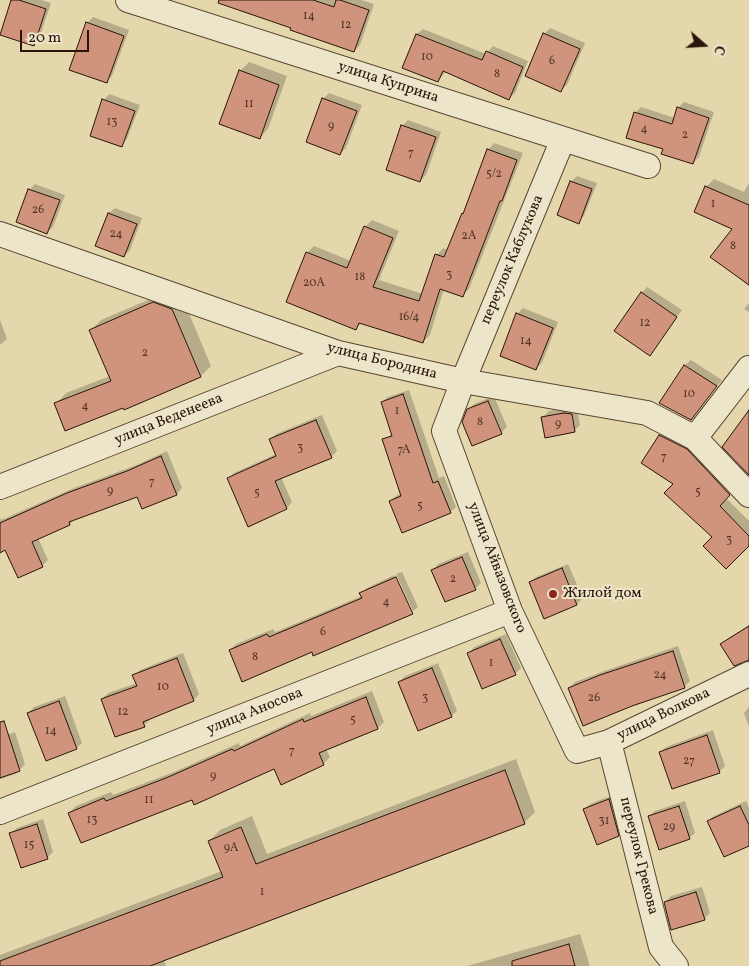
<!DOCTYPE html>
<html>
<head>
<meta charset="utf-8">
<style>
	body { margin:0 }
	#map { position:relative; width:749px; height:966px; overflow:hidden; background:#e4d7ac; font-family:Vollkorn,serif }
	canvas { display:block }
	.north { position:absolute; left:679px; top:20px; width:50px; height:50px; -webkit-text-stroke:4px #ede5c9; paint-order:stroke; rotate:109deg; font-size:14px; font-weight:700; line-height:20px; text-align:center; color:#2a150a }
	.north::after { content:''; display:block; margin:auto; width:18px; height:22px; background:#2a150a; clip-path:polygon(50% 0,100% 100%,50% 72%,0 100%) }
	.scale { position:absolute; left:20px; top:30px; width:69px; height:22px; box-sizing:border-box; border:2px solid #2a150a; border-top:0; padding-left:6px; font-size:15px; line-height:18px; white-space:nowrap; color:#2a150a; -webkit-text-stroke:4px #ede5c9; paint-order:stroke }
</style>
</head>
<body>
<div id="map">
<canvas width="749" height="966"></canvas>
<div class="north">С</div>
<div class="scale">20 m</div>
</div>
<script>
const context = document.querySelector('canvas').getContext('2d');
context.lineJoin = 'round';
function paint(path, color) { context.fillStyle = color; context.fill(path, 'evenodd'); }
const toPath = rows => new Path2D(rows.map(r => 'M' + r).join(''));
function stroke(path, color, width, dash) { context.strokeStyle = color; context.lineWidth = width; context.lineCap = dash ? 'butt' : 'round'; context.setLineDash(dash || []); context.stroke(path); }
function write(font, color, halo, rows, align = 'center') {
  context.font = font + ' Vollkorn,serif'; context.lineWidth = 4; context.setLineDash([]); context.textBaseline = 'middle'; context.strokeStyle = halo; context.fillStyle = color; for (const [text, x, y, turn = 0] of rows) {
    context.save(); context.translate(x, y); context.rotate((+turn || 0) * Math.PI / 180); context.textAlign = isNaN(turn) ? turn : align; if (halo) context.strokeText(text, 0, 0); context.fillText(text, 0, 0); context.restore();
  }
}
paint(toPath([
	[12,0,41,0,51,3,39,39,34,45],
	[253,0,361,0,374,4,360,45,354,51],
	[93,17,129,30,112,76,107,81,87,23],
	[550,28,585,43,567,85,561,90,544,34],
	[423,29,486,54,493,46,528,61,515,93,509,98,446,71,438,81,417,34],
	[249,62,287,76,268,129,259,138,240,71],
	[329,93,362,105,346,148,340,154,323,99],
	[109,94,140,105,127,139,122,145,104,100],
	[684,102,714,112,699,157,693,163,664,149,635,113,641,107,675,118,678,108],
	[408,120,441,132,426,175,420,181,402,126],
	[494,143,523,153,469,289,462,295,444,289,430,335,423,342,362,323,356,328,307,253,314,246,351,261,365,227,372,220,399,231,379,280,423,294,437,255,443,248,448,250,465,211,488,150],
	[577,176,597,183,584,216,578,222,571,182],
	[714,179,744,192,749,183,749,286,712,256,734,228,695,211,707,186],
	[35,184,65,195,53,227,47,232,29,190],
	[115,208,142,218,130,250,124,256,97,246,109,213],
	[647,287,682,310,655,348,642,293],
	[164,293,183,299,211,366,201,376,124,409,123,407,56,404,66,393,110,376,91,330,101,320],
	[749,303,749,312,744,309],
	[523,308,558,322,542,363,536,368,517,314],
	[0,320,7,339,0,345],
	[691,360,722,380,691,419,661,403,685,365],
	[409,390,439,478,444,476,456,507,450,512,390,501,396,496,401,493,384,440,393,433,382,402,388,397],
	[494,396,507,427,501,433,468,410,474,404],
	[571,407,577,408,580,425,574,431,543,417,549,411],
	[322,415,337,451,331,457,281,477,292,502,287,508,228,479,234,473,276,454,271,439,276,434],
	[668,428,736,487,726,498,749,521,749,544,675,484,660,436],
	[167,451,182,488,177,494,142,508,137,495,75,519,70,524,38,538,48,560,42,566,6,549,0,551,0,518,1,520,74,488,134,466],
	[468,552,481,583,475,589,433,570,438,564],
	[568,564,583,598,577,604,544,618,530,583,536,577],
	[402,572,418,607,413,611,396,574],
	[394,575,412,613,312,650,230,650,236,644,273,629,275,632,362,596,361,593,367,588],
	[749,625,749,659,722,644,727,639],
	[506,634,521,668,515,674,469,653,474,647],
	[678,646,690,681,684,687,569,688,575,682,607,670],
	[183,653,199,694,194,700,149,718,150,720,144,725,102,699,108,693,137,683,134,676,140,670],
	[438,663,457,711,451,716,399,682,405,676],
	[372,691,384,722,378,728,326,749,330,757,323,764,275,768,193,799,69,813,76,806,111,792,113,795,174,772,239,743,240,746,310,713,311,716],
	[65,696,82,743,76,748,28,713,34,707],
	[749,707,749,727,744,713],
	[713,730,725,766,719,772,660,752,666,747],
	[15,732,25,764,16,774,0,779,0,737],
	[516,759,535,812,524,823,164,960,166,966,0,966,0,955,222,871,209,841,220,830,252,816,267,854],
	[615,794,624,829,618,835,584,810,590,804],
	[685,801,695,833,689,838,649,816,655,811],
	[746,801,749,808,749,844,708,821,714,816],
	[43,819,53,852,47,858,11,834,17,828],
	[702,887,710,913,704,919,665,902,671,896],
	[580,934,590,966,467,966]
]), '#0003');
const building = toPath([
	[11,0,19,0,46,9,34,46,0,35,11,0],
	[219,0,313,0,334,7,336,0,340,0,369,10,354,52,290,30,291,28,218,3,219,0],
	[86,22,124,36,107,83,69,70,86,22],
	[543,33,580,49,561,92,525,76,543,33],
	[416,34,482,60,486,51,523,67,509,100,443,71,438,82,402,68,416,34],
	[239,70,279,85,260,139,219,124,239,70],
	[322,98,357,111,340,155,306,142,322,98],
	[102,99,135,111,122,147,90,136,102,99],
	[677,107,709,118,693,164,661,154,663,149,626,138,634,112,672,124,677,107],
	[401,125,436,137,420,182,386,170,401,125],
	[487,149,517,160,502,201,500,201,463,297,440,289,423,343,359,323,356,330,286,302,306,252,347,268,364,226,393,238,373,287,419,301,435,254,444,257,462,213,463,214,487,149],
	[570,181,592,189,579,224,557,215,570,181],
	[705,186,749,205,749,285,710,257,732,229,694,212,705,186],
	[28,189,60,200,47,234,16,222,28,189],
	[108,213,137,224,124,257,95,246,108,213],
	[641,292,677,317,650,356,614,331,641,292],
	[153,302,172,309,201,377,124,410,123,408,65,431,54,403,111,381,89,330,153,302],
	[516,313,553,328,536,370,500,356,516,313],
	[684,365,717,386,691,420,659,403,684,365],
	[403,394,433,483,438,481,451,513,402,533,389,501,401,496,382,439,392,436,381,402,403,394],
	[488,401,502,434,472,446,462,422,467,409,488,401],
	[749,410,749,475,722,447,749,410],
	[564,413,572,414,575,432,545,438,541,417,564,413],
	[316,420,332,458,275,481,287,509,248,527,227,478,276,456,269,439,316,420],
	[659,435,687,449,730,495,720,506,749,536,749,546,726,569,703,546,712,537,664,493,673,484,641,463,659,435],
	[161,456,177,495,142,509,137,497,69,522,70,525,32,542,43,567,18,578,5,550,0,553,0,523,67,493,127,471,161,456],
	[462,557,476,590,445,602,431,570,462,557],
	[562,568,577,605,544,619,529,582,562,568],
	[396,577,413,614,313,656,312,652,242,682,229,650,267,634,269,637,362,598,359,593,396,577],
	[749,626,749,660,734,666,720,644,749,626],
	[500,639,516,675,482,689,467,653,500,639],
	[673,651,685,688,632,706,583,726,568,688,600,675,673,651],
	[177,658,194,701,143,722,145,727,115,737,101,699,137,686,132,675,177,658],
	[432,668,452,717,418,731,398,682,432,668],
	[366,697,378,729,319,753,324,765,281,785,274,769,194,805,192,800,81,843,68,813,104,798,106,801,166,778,232,749,234,751,303,719,304,722,366,697],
	[59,701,77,749,46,761,27,713,59,701],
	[4,721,20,771,0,778,0,722,4,721],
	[707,735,720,773,672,789,659,752,707,735],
	[505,770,525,824,150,966,0,966,0,961,223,877,208,841,241,827,256,864,505,770],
	[609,799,619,836,597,845,583,809,609,799],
	[679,806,690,839,659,850,648,816,679,806],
	[740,806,749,825,749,846,724,857,707,821,740,806],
	[37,824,48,859,21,868,9,833,37,824],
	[696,892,705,920,671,930,664,902,696,892],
	[569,944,575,966,512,966,512,961,569,944]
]);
paint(building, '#cf947b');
stroke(building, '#2a150a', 1);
const street = toPath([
	[128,0,648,166],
	[563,139,463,381,444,431,510,611,577,751,609,742,749,674],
	[0,234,338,353,463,381,647,413,695,438,749,495],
	[695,438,749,368],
	[0,487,338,353],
	[609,742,661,947,676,966],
	[0,812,510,611]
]);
stroke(street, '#584632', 26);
stroke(street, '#ede5c9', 24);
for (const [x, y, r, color] of [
	[553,594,5,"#8f2418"]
]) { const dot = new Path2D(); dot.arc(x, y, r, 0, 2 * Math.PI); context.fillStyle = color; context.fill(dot); stroke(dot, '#ede5c9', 2); }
write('12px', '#533526', null, [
	["14",309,17],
	["12",346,26],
	["10",427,58],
	["6",552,62],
	["8",497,75],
	["11",249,105],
	["13",112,123],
	["9",331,127],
	["4",644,130],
	["2",685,136],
	["7",411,154],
	["5/2",494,175],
	["1",713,205],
	["26",38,211],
	["24",116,235],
	["2А",469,237],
	["8",733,247],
	["3",449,276],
	["18",360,278],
	["20А",314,284],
	["16/4",409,318],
	["12",645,324],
	["14",526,342],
	["2",145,354],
	["10",689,395],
	["4",85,407],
	["1",397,412],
	["8",480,423],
	["9",558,425],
	["3",300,449],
	["7А",404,451],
	["7",664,458],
	["7",152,483],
	["9",110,492],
	["5",698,493],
	["5",257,494],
	["5",420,507],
	["3",729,541],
	["2",453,580],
	["4",386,603],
	["6",323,633],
	["8",255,658],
	["1",491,664],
	["24",660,676],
	["10",163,688],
	["3",425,699],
	["26",594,699],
	["12",123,713],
	["5",353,721],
	["14",51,732],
	["7",292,752],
	["27",689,762],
	["9",213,777],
	["11",149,801],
	["13",92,821],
	["31",604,822],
	["29",669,828],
	["15",29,846],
	["9А",231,849],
	["1",262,893]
]);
write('15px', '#2a150a', '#ede5c9', [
	["улица Куприна",388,83,18],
	["переулок Каблукова",513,260,-67],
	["улица Бородина",382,362,14],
	["улица Веденеева",169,420,-22],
	["улица Айвазовского",496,568,69],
	["улица Аносова",255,712,-22],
	["улица Волкова",664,715,-26],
	["переулок Грекова",638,856,76]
]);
write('15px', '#2a150a', '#ede5c9', [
	["Жилой дом",563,594]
], 'left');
</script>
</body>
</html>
